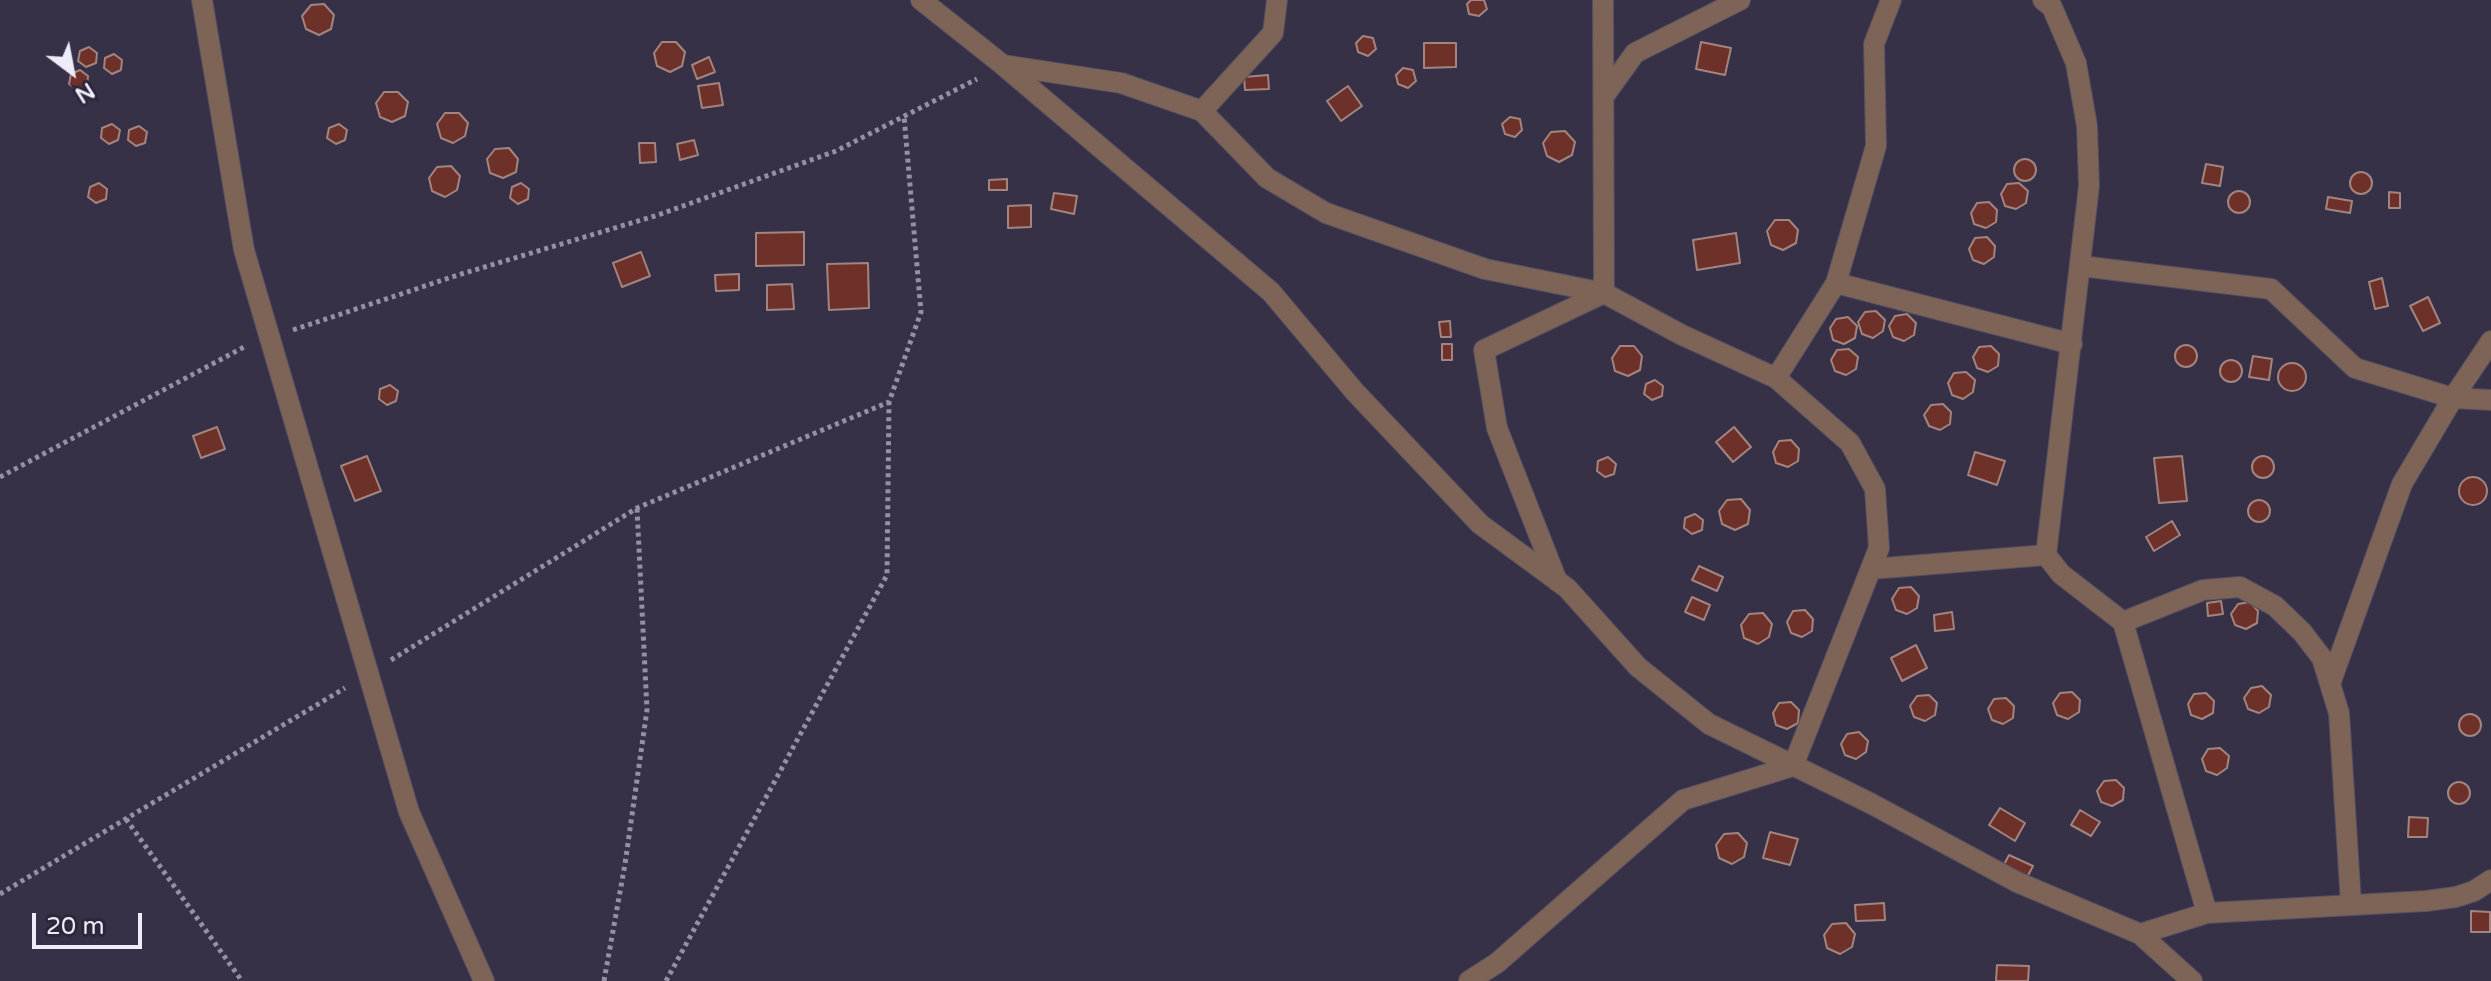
<!DOCTYPE html>
<html>
<head>
<meta charset="utf-8">
<style>
	body { margin:0 }
	#map { position:relative; width:2491px; height:981px; overflow:hidden; background:#363146; font-family:"Varela Round",sans-serif }
	canvas { display:block }
	.north { position:absolute; left:32px; top:32px; width:80px; height:80px; -webkit-text-stroke:6px #2c273b; paint-order:stroke; rotate:148deg; font-size:22px; font-weight:700; line-height:32px; text-align:center; color:#eeecf9 }
	.north::after { content:''; display:block; margin:auto; width:28px; height:36px; background:#eeecf9; clip-path:polygon(50% 0,100% 100%,50% 72%,0 100%) }
	.scale { position:absolute; left:32px; top:913px; width:110px; height:36px; box-sizing:border-box; border:4px solid #eeecf9; border-top:0; padding-left:10px; font-size:24px; line-height:28px; white-space:nowrap; color:#eeecf9; -webkit-text-stroke:6px #2c273b; paint-order:stroke }
</style>
</head>
<body>
<div id="map">
<canvas width="2491" height="981"></canvas>
<div class="north">N</div>
<div class="scale">20 m</div>
</div>
<script>
const context = document.querySelector('canvas').getContext('2d');
context.lineJoin = 'round';
function paint(path, color) { context.fillStyle = color; context.fill(path, 'evenodd'); }
const toPath = rows => new Path2D(rows.map(r => 'M' + r).join(''));
function stroke(path, color, width, dash) { context.strokeStyle = color; context.lineWidth = width; context.lineCap = dash ? 'butt' : 'round'; context.setLineDash(dash || []); context.stroke(path); }
const building = toPath([
	[1471,0,1484,0,1487,9,1479,16,1469,14,1467,4,1471,0],
	[324,4,334,15,331,29,319,35,306,29,302,16,311,5,324,4],
	[1363,36,1373,38,1376,49,1368,56,1358,52,1356,43,1363,36],
	[662,42,676,42,685,52,682,66,670,72,657,66,654,53,662,42],
	[1701,42,1731,48,1725,75,1696,69,1701,42],
	[1424,43,1456,43,1456,67,1424,68,1424,43],
	[89,47,97,53,96,63,86,67,78,61,80,51,89,47],
	[114,54,122,60,121,70,112,74,104,68,105,58,114,54],
	[709,57,715,72,697,79,692,65,709,57],
	[1403,68,1413,70,1416,81,1408,88,1398,84,1396,75,1403,68],
	[80,70,88,76,87,87,77,90,69,84,71,74,80,70],
	[1268,75,1269,89,1245,90,1244,77,1268,75],
	[719,83,723,105,702,108,698,86,719,83],
	[1348,86,1362,106,1341,121,1327,101,1348,86],
	[384,92,398,92,408,102,405,116,392,122,380,117,376,103,384,92],
	[445,113,459,113,468,123,465,136,453,143,441,138,437,124,445,113],
	[1510,117,1520,119,1522,130,1515,137,1505,134,1502,124,1510,117],
	[112,124,120,130,118,140,109,144,101,138,102,128,112,124],
	[339,124,347,130,345,140,336,144,327,138,329,128,339,124],
	[139,126,147,132,145,143,136,146,128,140,129,130,139,126],
	[1565,131,1575,142,1572,155,1559,162,1547,156,1543,143,1551,132,1565,131],
	[694,140,698,155,680,160,677,144,694,140],
	[639,143,655,143,656,162,640,163,639,143],
	[509,148,518,159,516,172,503,178,490,173,487,159,495,149,509,148],
	'2014 170a11 11 0 1 1 22 0a11 11 0 1 1-22 0Z',
	[2206,164,2223,167,2220,186,2202,183,2206,164],
	[451,166,460,176,457,190,445,197,432,191,429,178,437,167,451,166],
	'2350 183a11 11 0 1 1 22 0a11 11 0 1 1-22 0Z',
	[1007,179,1007,190,989,190,989,180,1007,179],
	[99,183,107,189,106,199,96,203,88,197,90,187,99,183],
	[521,183,529,189,528,199,518,204,510,198,512,187,521,183],
	[2019,183,2028,191,2026,203,2016,209,2005,206,2001,194,2007,184,2019,183],
	'2228 202a11 11 0 1 1 22 0a11 11 0 1 1-22 0Z',
	[2389,192,2400,193,2400,208,2389,208,2389,192],
	[1054,193,1077,196,1074,214,1051,209,1054,193],
	[2328,197,2352,201,2350,213,2326,209,2328,197],
	[1989,202,1997,210,1996,222,1986,228,1974,224,1971,213,1977,203,1989,202],
	[1031,205,1031,227,1008,228,1008,206,1031,205],
	[1775,220,1789,220,1798,230,1796,243,1783,250,1771,245,1767,231,1775,220],
	[804,232,804,265,756,266,756,233,804,232],
	[1736,233,1740,263,1697,270,1693,240,1736,233],
	[1987,237,1995,246,1994,257,1984,264,1973,260,1969,249,1975,238,1987,237],
	[641,252,650,276,622,287,613,263,641,252],
	[868,263,869,308,829,310,827,264,868,263],
	[739,274,739,290,716,291,715,275,739,274],
	[2382,278,2388,306,2375,309,2369,282,2382,278],
	[792,284,794,309,767,310,767,285,792,284],
	[2428,297,2440,323,2423,331,2410,306,2428,297],
	[1876,311,1885,320,1883,331,1873,338,1862,334,1858,322,1865,312,1876,311],
	[1907,314,1916,323,1914,335,1904,341,1893,337,1889,326,1895,316,1907,314],
	[1848,317,1857,326,1855,338,1844,344,1833,340,1830,328,1836,319,1848,317],
	[1450,321,1451,337,1441,337,1439,322,1450,321],
	[1442,344,1452,344,1452,360,1442,360,1442,344],
	'2175 356a11 11 0 1 1 22 0a11 11 0 1 1-22 0Z',
	[1620,346,1634,346,1642,356,1640,370,1628,376,1615,371,1612,358,1620,346],
	[1991,346,1999,354,1998,366,1988,372,1977,368,1973,357,1979,347,1991,346],
	[1849,349,1858,357,1856,369,1846,375,1835,371,1831,360,1837,350,1849,349],
	[2253,356,2272,359,2269,380,2249,377,2253,356],
	'2220 371a11 11 0 1 1 22 0a11 11 0 1 1-22 0Z',
	'2278 377a14 14 0 1 1 28 0a14 14 0 1 1-28 0Z',
	[1966,372,1975,380,1973,392,1963,399,1952,395,1948,383,1954,373,1966,372],
	[1655,380,1663,386,1662,396,1652,400,1644,394,1646,384,1655,380],
	[390,385,398,391,396,401,387,405,379,399,380,389,390,385],
	[1943,404,1951,412,1950,424,1940,430,1929,426,1924,415,1931,405,1943,404],
	[217,427,225,449,201,458,193,436,217,427],
	[1734,427,1751,447,1733,462,1716,442,1734,427],
	[1791,440,1799,449,1798,461,1788,467,1776,463,1773,452,1779,441,1791,440],
	[1975,452,2005,461,1997,485,1968,475,1975,452],
	'2252 467a11 11 0 1 1 22 0a11 11 0 1 1-22 0Z',
	[367,456,381,491,355,501,341,466,367,456],
	[2182,456,2187,501,2159,503,2154,458,2182,456],
	[1608,457,1616,464,1614,474,1605,477,1597,471,1598,461,1608,457],
	'2459 491a14 14 0 1 1 28 0a14 14 0 1 1-28 0Z',
	[1741,499,1750,510,1748,524,1735,530,1722,524,1719,511,1727,500,1741,499],
	'2248 511a11 11 0 1 1 22 0a11 11 0 1 1-22 0Z',
	[1695,514,1703,520,1702,530,1692,534,1684,528,1685,518,1695,514],
	[2172,521,2180,535,2154,551,2146,537,2172,521],
	[1699,566,1723,577,1717,591,1692,580,1699,566],
	[1911,587,1919,596,1917,608,1907,614,1896,610,1892,599,1899,588,1911,587],
	[1692,597,1710,605,1704,620,1685,612,1692,597],
	[2221,601,2223,614,2208,616,2207,603,2221,601],
	[2250,602,2258,611,2257,623,2246,629,2235,625,2231,614,2238,604,2250,602],
	[1805,610,1813,619,1812,631,1802,637,1791,633,1787,622,1793,611,1805,610],
	[1952,612,1954,629,1935,631,1934,615,1952,612],
	[1763,613,1772,624,1769,637,1758,644,1744,638,1741,625,1749,614,1763,613],
	[1916,645,1927,668,1902,681,1891,658,1916,645],
	[2262,686,2271,695,2269,707,2259,713,2248,709,2244,698,2251,688,2262,686],
	[2072,692,2080,700,2079,712,2068,719,2057,715,2053,703,2060,693,2072,692],
	[2206,693,2214,701,2213,713,2202,719,2191,715,2188,704,2194,694,2206,693],
	[1929,695,1937,703,1935,715,1925,721,1914,717,1910,706,1917,696,1929,695],
	[2006,698,2014,706,2013,718,2003,724,1992,720,1988,709,1994,699,2006,698],
	[1791,702,1799,710,1798,723,1787,729,1776,725,1773,713,1779,703,1791,702],
	'2459 725a11 11 0 1 1 22 0a11 11 0 1 1-22 0Z',
	[1859,732,1868,741,1866,752,1856,759,1845,755,1841,744,1847,734,1859,732],
	[2220,748,2229,756,2227,768,2217,775,2206,771,2202,759,2208,749,2220,748],
	[2116,780,2124,788,2123,800,2112,806,2101,802,2097,791,2104,781,2116,780],
	'2448 793a11 11 0 1 1 22 0a11 11 0 1 1-22 0Z',
	[2000,808,2025,823,2015,841,1989,825,2000,808],
	[2080,810,2100,822,2091,836,2071,825,2080,810],
	[2409,817,2428,818,2427,837,2408,837,2409,817],
	[1770,832,1798,839,1790,865,1763,858,1770,832],
	[1738,833,1747,843,1744,857,1732,864,1719,858,1716,845,1724,834,1738,833],
	[2009,855,2033,866,2024,883,2000,872,2009,855],
	[1884,903,1885,920,1856,921,1855,905,1884,903],
	[2471,911,2490,912,2490,932,2471,932,2471,911],
	[1846,923,1855,934,1852,947,1840,954,1827,948,1824,935,1832,924,1846,923],
	[1997,965,2029,966,2028,981,1996,981,1997,965]
]);
paint(building, '#6e312a');
stroke(building, '#a28580', 2);
const minor = toPath([
	[202,0,244,250,409,812,484,981],
	[921,0,1003,65,1271,292,1355,392,1480,524,1567,588,1638,667,1709,724,1870,803,2017,882,2140,934,2192,981],
	[2043,0,2052,7,2076,63,2087,126,2089,186,2046,555],
	[1003,65,1121,83,1202,111,1267,178,1326,213,1485,269,1604,293,1682,335,1776,378,1850,443,1875,489,1879,548,1793,766,1683,800,1497,963,1469,981],
	[1604,96,1635,53,1740,0],
	[1202,111,1273,33,1277,0],
	[2081,266,2271,289,2355,368,2453,398,2491,400],
	[1836,283,2072,344],
	[1776,378,1836,283,1876,146,1874,44,1891,0],
	[1871,569,2046,555,2061,574,2123,622,2203,590,2240,587,2275,606,2302,632,2322,658,2339,713,2351,904],
	[1557,581,1497,428,1484,350,1604,293,1603,0],
	[2123,622,2207,913],
	[2331,681,2402,484,2453,398,2491,341],
	[2140,934,2207,913,2426,901,2456,897,2474,891,2491,880]
]);
stroke(minor, '#534f63', 22);
stroke(toPath([
	[293,330,458,275,658,215,836,151,977,79],
	[0,477,246,346],
	[391,660,637,508,889,402,921,312,904,116],
	[126,819,242,981],
	[0,894,345,688],
	[604,981,625,864,647,710,637,508],
	[666,981,887,575,889,402]
]), '#9491a2', 5, [4, 4]);
stroke(minor, '#7e6357', 20);
</script>
</body>
</html>
